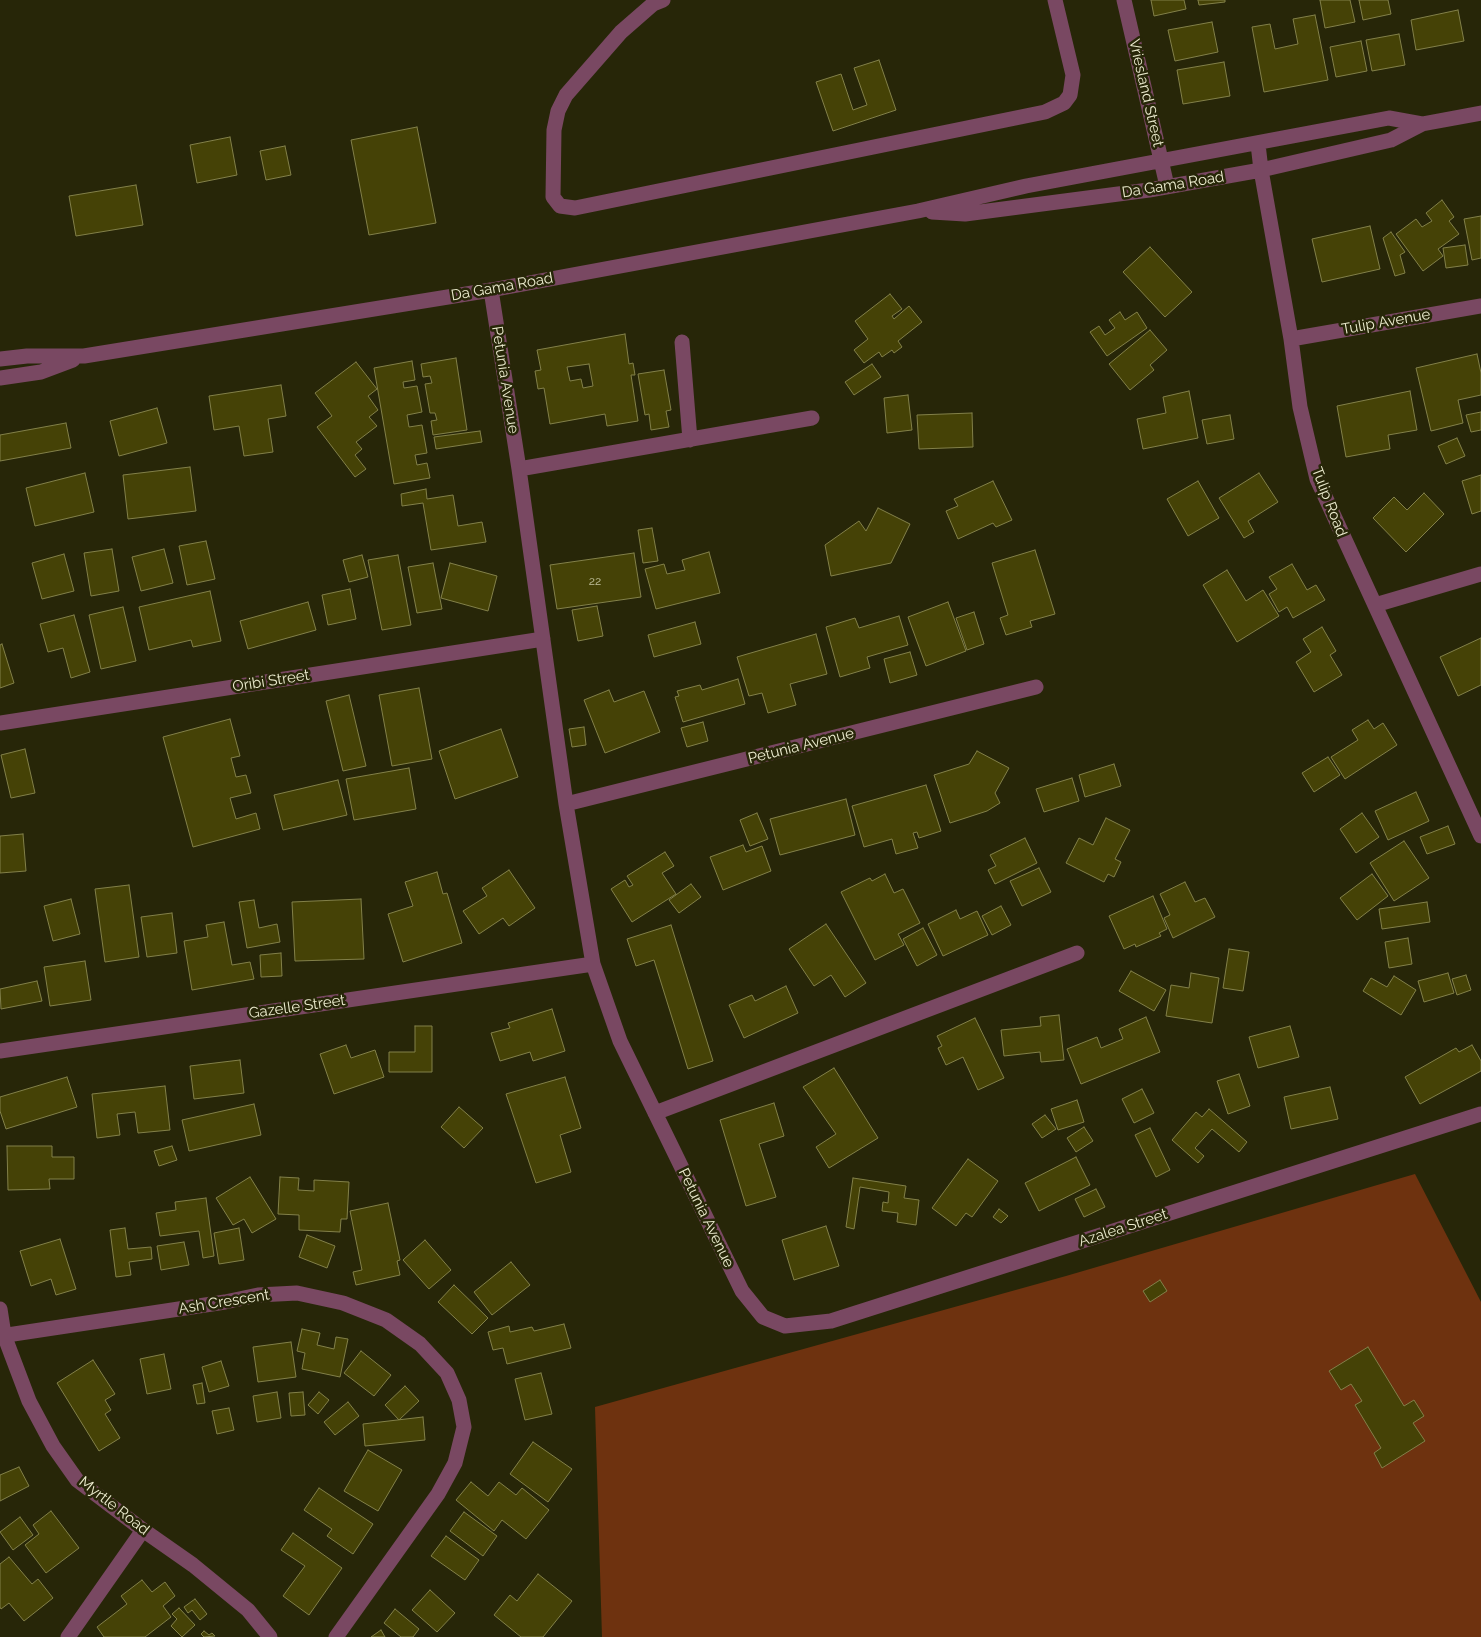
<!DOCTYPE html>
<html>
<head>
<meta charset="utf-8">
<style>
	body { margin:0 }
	canvas { display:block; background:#272608 }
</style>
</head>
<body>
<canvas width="1481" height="1637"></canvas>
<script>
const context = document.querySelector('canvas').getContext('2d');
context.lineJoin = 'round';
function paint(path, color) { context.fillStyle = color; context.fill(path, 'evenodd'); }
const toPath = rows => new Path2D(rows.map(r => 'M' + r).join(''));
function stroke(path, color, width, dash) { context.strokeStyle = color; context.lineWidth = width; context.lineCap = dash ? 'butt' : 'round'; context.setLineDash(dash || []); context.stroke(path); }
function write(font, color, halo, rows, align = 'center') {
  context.font = font + ' Raleway,sans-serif'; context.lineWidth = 5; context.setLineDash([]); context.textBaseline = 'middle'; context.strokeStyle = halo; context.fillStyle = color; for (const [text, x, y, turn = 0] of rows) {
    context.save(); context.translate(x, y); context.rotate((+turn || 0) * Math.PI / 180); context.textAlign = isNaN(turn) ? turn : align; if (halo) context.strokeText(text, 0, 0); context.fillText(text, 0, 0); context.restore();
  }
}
paint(toPath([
	[1415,1174,1481,1302,1481,1637,602,1637,595,1407,1066,1276]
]), '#6e320f');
const building = toPath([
	[1151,0,1184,0,1186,9,1154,16,1151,0],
	[1198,0,1225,0,1225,2,1199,5,1198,0],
	[1320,0,1350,0,1355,22,1325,28,1320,0],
	[1359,0,1388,0,1391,14,1363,20,1359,0],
	[1458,10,1464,41,1416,50,1411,20,1458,10],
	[1315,15,1328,80,1264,92,1252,27,1270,24,1275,49,1298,44,1293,19,1315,15],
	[1212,22,1218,52,1175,61,1168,30,1212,22],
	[1399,34,1405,65,1372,71,1366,40,1399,34],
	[1361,41,1367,71,1336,77,1330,47,1361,41],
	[879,60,896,110,833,131,816,82,841,74,853,110,867,105,854,68,879,60],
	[1224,62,1230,96,1183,104,1177,70,1224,62],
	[417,127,436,223,369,235,351,140,417,127],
	[230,137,237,175,197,183,190,145,230,137],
	[285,146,291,175,266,180,260,151,285,146],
	[136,185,143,225,76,236,69,196,136,185],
	[1442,200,1454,217,1449,221,1459,234,1438,249,1443,256,1423,271,1396,234,1416,219,1422,227,1432,221,1426,213,1442,200],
	[1481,216,1481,258,1472,260,1464,219,1481,216],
	[1370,226,1380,269,1322,282,1312,239,1370,226],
	[1391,232,1405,252,1400,255,1405,273,1395,276,1383,238,1391,232],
	[1465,245,1468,265,1446,268,1443,248,1465,245],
	[1150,247,1192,292,1165,317,1123,272,1150,247],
	[890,294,902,309,892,316,894,319,909,306,922,322,898,341,902,347,894,353,892,350,882,357,879,352,864,363,854,350,868,339,855,321,890,294],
	[1120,312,1125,320,1137,312,1147,328,1107,356,1090,332,1099,326,1105,335,1115,328,1109,320,1120,312],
	[1150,330,1167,350,1150,365,1154,370,1130,390,1109,364,1150,330],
	[625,334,629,364,633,363,635,375,631,375,638,421,607,426,605,414,550,424,544,388,538,389,535,371,541,370,537,350,625,334],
	[589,364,593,386,583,388,581,379,570,381,567,367,589,364],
	[1477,354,1481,373,1481,395,1458,400,1463,423,1431,431,1416,368,1477,354],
	[456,358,467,430,433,435,431,421,437,420,435,413,430,413,425,384,432,383,430,376,423,377,421,364,456,358],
	[412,361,415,380,403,382,404,388,417,386,422,412,407,415,409,427,422,425,427,453,415,455,417,465,427,463,430,478,394,484,374,368,412,361],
	[356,362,377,389,368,396,378,410,369,417,377,426,356,442,362,449,355,455,366,469,355,477,317,427,332,416,315,393,356,362],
	[872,364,881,377,854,395,845,382,872,364],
	[664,370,671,410,666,411,669,427,651,430,649,414,645,415,638,374,664,370],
	[281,385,286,416,268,419,273,452,244,456,239,426,214,430,209,396,281,385],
	[1189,391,1198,438,1143,449,1137,419,1166,413,1163,397,1189,391],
	[1410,391,1417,430,1388,435,1390,449,1346,457,1337,406,1410,391],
	[908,395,912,430,887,433,884,398,908,395],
	[157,408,167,443,119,456,110,421,157,408],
	[1481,412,1481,430,1471,432,1466,415,1481,412],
	[972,413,973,447,919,449,917,415,972,413],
	[1230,415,1234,439,1207,444,1202,420,1230,415],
	[66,423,71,448,0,461,0,435,66,423],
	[480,431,482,442,436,449,434,437,480,431],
	[1457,438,1465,456,1446,464,1438,446,1457,438],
	[190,467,196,511,128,519,123,475,190,467],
	[85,473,94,512,35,526,26,488,85,473],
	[1259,473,1278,502,1248,521,1254,532,1244,538,1219,498,1259,473],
	[1481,475,1481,511,1472,514,1462,481,1481,475],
	[993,481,1012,520,996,527,993,523,958,539,946,511,958,506,954,499,993,481],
	[1198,481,1219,518,1188,536,1167,499,1198,481],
	[426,489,427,499,453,495,458,526,482,522,486,542,431,550,423,503,402,506,401,494,426,489],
	[1424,493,1444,514,1406,552,1373,518,1394,497,1407,510,1424,493],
	[878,508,910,524,891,563,831,576,825,545,859,521,866,531,878,508],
	[652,528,658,561,643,563,638,530,652,528],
	[206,541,215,579,187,585,179,546,206,541],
	[112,549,119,591,91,596,84,553,112,549],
	[164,549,173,583,141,591,132,557,164,549],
	[1035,550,1055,614,1030,621,1032,627,1006,635,1000,618,1008,615,992,563,1035,550],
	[709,552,720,593,656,609,645,569,664,564,667,574,685,570,682,560,709,552],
	[634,553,641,597,557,609,550,565,634,553],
	[64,554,74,591,42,599,32,563,64,554],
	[362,555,368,577,349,582,343,560,362,555],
	[398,555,411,625,382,630,368,560,398,555],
	[433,563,442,609,417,613,408,567,433,563],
	[450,563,497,576,488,611,441,598,450,563],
	[1292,564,1307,590,1316,585,1325,600,1293,618,1287,607,1279,612,1269,594,1277,589,1269,577,1292,564],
	[1227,570,1246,601,1263,590,1279,616,1237,642,1203,585,1227,570],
	[350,589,356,619,328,625,322,595,350,589],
	[210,591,221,641,193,647,191,640,149,650,139,607,210,591],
	[308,602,316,630,248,649,240,621,308,602],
	[948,602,966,651,926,666,908,617,948,602],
	[597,606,603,636,578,641,572,610,597,606],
	[123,607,136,661,101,669,89,615,123,607],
	[974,612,984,644,967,650,956,618,974,612],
	[74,615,90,672,71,678,63,648,48,652,40,624,74,615],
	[899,616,908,645,867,657,870,668,840,677,826,627,855,618,859,628,899,616],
	[695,622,701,644,654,657,648,635,695,622],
	[1322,627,1336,651,1330,655,1342,675,1314,692,1296,662,1311,652,1303,639,1322,627],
	[816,634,827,674,790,684,796,705,768,713,762,693,749,696,737,657,816,634],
	[1481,638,1481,685,1458,696,1440,657,1481,638],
	[2,644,14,683,0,688,0,645,2,644],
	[910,652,917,675,890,683,884,659,910,652],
	[738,679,745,704,683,722,675,697,679,696,677,691,700,685,702,690,738,679],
	[419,688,432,759,392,766,379,695,419,688],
	[609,690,614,702,644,691,660,732,605,753,584,700,609,690],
	[349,695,366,766,343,771,326,701,349,695],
	[230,719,240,756,231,758,236,777,246,775,251,793,230,798,236,819,256,813,260,829,193,847,163,737,230,719],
	[1368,720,1374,729,1383,723,1397,745,1345,779,1331,757,1358,740,1352,730,1368,720],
	[703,722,708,741,687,747,681,728,703,722],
	[584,727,586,745,572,747,569,729,584,727],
	[501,729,518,777,455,799,439,751,501,729],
	[25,749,35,793,11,798,1,755,25,749],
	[977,751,1009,768,995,793,1000,803,987,811,950,823,934,775,969,764,977,751],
	[1328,757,1340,775,1314,792,1302,773,1328,757],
	[1114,764,1121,786,1085,797,1079,775,1114,764],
	[409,768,416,809,354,820,346,779,409,768],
	[1072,778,1079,801,1044,812,1036,789,1072,778],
	[338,780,347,815,283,830,274,795,338,780],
	[926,785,941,831,919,838,917,832,913,833,918,848,896,854,892,839,864,847,852,806,926,785],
	[1416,792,1429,821,1388,840,1375,811,1416,792],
	[846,799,855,835,780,855,770,819,846,799],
	[757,813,768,839,750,846,740,820,757,813],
	[1362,813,1379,837,1356,853,1340,829,1362,813],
	[1106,818,1130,830,1115,859,1121,862,1114,877,1108,874,1104,882,1066,863,1079,838,1093,845,1106,818],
	[1448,826,1455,844,1427,854,1420,837,1448,826],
	[23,834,26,871,0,873,0,836,23,834],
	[1025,838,1037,863,995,884,988,870,996,866,990,855,1025,838],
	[1404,841,1429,878,1394,901,1370,863,1404,841],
	[743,845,746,852,762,846,771,871,723,890,710,857,743,845],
	[665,852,674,866,662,873,676,894,632,922,611,889,625,880,629,887,633,885,627,876,665,852],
	[1039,868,1051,892,1022,906,1010,881,1039,868],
	[509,870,535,908,509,926,503,918,479,934,463,911,487,896,482,888,509,870],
	[437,872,443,894,447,893,462,943,403,962,388,914,413,906,405,882,437,872],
	[885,874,894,893,903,889,920,923,898,934,904,945,875,960,841,892,870,878,872,881,885,874],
	[1372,874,1388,896,1357,920,1340,898,1372,874],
	[1185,882,1195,902,1205,898,1215,917,1173,938,1164,918,1170,915,1160,894,1185,882],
	[691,884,701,897,679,913,669,900,691,884],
	[129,885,139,957,105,962,95,889,129,885],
	[1153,896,1167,929,1159,933,1161,936,1136,947,1135,944,1124,949,1109,916,1153,896],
	[71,899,80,934,53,941,44,906,71,899],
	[361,899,364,959,295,961,292,902,361,899],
	[254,900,259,928,277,924,280,942,247,948,239,902,254,900],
	[1427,902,1430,922,1382,929,1379,909,1427,902],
	[1001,906,1011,925,992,935,982,916,1001,906],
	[956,910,960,919,977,911,988,935,943,956,928,924,956,910],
	[172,913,177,953,147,957,141,917,172,913],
	[224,922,232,965,250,962,254,979,192,990,184,941,208,937,206,925,224,922],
	[826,924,866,983,845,997,831,975,814,986,789,949,826,924],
	[671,925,713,1061,688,1069,654,960,636,966,627,939,671,925],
	[923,928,937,955,917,966,903,939,923,928],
	[1408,938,1412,964,1389,968,1385,942,1408,938],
	[1229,949,1249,952,1243,991,1223,988,1229,949],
	[281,953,282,976,261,977,260,955,281,953],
	[85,961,91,1000,50,1006,44,967,85,961],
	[1131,971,1166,990,1154,1011,1119,991,1131,971],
	[1191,973,1219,978,1212,1023,1166,1016,1171,985,1189,988,1191,973],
	[1448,973,1454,993,1424,1002,1418,981,1448,973],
	[1466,975,1471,990,1457,995,1452,979,1466,975],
	[1394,976,1416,990,1401,1015,1363,991,1371,978,1387,987,1394,976],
	[37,981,42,1001,1,1009,0,989,37,981],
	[786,986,798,1013,744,1038,729,1005,752,995,755,1001,786,986],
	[552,1009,565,1051,533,1061,530,1052,500,1061,491,1033,510,1028,508,1023,552,1009],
	[1059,1015,1064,1060,1041,1062,1040,1052,1004,1056,1001,1030,1041,1026,1040,1017,1059,1015],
	[1146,1017,1160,1052,1081,1084,1067,1049,1097,1037,1101,1048,1123,1039,1119,1029,1146,1017],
	[975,1018,1004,1078,978,1090,963,1057,946,1065,938,1048,942,1046,937,1036,975,1018],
	[415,1026,432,1026,432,1072,389,1072,389,1052,415,1052,415,1026],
	[1290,1026,1299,1057,1258,1068,1249,1037,1290,1026],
	[346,1045,351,1058,375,1050,384,1077,334,1094,320,1054,346,1045],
	[1472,1045,1481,1061,1481,1071,1420,1104,1405,1077,1456,1048,1459,1052,1472,1045],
	[240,1060,244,1093,194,1099,190,1066,240,1060],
	[834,1068,878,1138,829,1168,816,1147,836,1134,803,1087,834,1068],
	[1239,1074,1250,1106,1228,1114,1217,1081,1239,1074],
	[67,1077,77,1107,6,1129,0,1111,0,1097,67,1077],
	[565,1077,581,1128,560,1135,571,1172,536,1183,506,1094,565,1077],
	[165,1086,170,1130,138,1133,135,1112,117,1114,120,1135,97,1138,92,1094,165,1086],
	[1330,1087,1338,1119,1291,1129,1284,1097,1330,1087],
	[1142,1089,1154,1113,1134,1123,1122,1099,1142,1089],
	[1077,1100,1084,1122,1058,1130,1051,1109,1077,1100],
	[774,1103,784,1136,759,1144,776,1197,746,1206,720,1120,774,1103],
	[254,1104,261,1135,189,1151,182,1120,254,1104],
	[459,1107,483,1128,464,1148,441,1127,459,1107],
	[1209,1109,1247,1142,1239,1152,1212,1129,1195,1148,1204,1156,1198,1163,1172,1140,1196,1112,1202,1117,1209,1109],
	[1045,1115,1056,1129,1042,1138,1032,1124,1045,1115],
	[1084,1127,1093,1141,1076,1152,1067,1138,1084,1127],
	[1150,1128,1170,1170,1156,1177,1135,1135,1150,1128],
	[7,1146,52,1146,52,1157,74,1157,74,1179,49,1179,50,1189,8,1190,7,1146],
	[172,1146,177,1160,159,1166,154,1151,172,1146],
	[1076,1157,1090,1185,1039,1211,1025,1183,1076,1157],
	[968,1159,998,1181,972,1217,966,1213,956,1226,932,1208,968,1159],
	[250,1177,276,1219,252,1233,244,1219,233,1225,216,1198,250,1177],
	[280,1177,299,1178,298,1190,314,1191,314,1180,349,1182,347,1219,341,1219,340,1232,299,1230,299,1215,278,1214,280,1177],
	[853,1178,906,1186,904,1198,919,1200,916,1225,897,1222,898,1213,882,1211,883,1202,888,1203,889,1192,860,1187,854,1229,846,1227,853,1178],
	[1096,1189,1105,1207,1084,1217,1075,1199,1096,1189],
	[206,1198,214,1256,203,1258,199,1231,160,1236,156,1213,176,1210,175,1202,206,1198],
	[388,1203,400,1260,397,1261,400,1275,356,1285,353,1272,362,1270,350,1211,388,1203],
	[999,1209,1008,1216,1001,1223,993,1217,999,1209],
	[826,1226,839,1266,794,1280,782,1240,826,1226],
	[125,1228,128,1249,151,1247,152,1259,129,1262,131,1275,116,1277,110,1230,125,1228],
	[239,1228,244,1260,219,1264,214,1233,239,1228],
	[307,1235,335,1246,327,1268,299,1257,307,1235],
	[60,1239,76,1289,56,1295,51,1279,31,1286,20,1251,60,1239],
	[425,1240,451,1270,429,1289,403,1260,425,1240],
	[184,1242,189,1265,161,1270,157,1246,184,1242],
	[511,1262,530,1285,492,1315,474,1292,511,1262],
	[1160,1280,1167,1291,1150,1302,1143,1291,1160,1280],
	[454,1285,488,1318,472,1334,438,1302,454,1285],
	[564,1324,571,1348,507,1364,503,1348,493,1350,488,1332,509,1326,510,1332,532,1327,534,1331,564,1324],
	[302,1329,320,1333,317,1345,334,1349,336,1337,348,1339,340,1377,302,1369,305,1353,297,1351,302,1329],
	[291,1342,296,1377,258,1382,253,1347,291,1342],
	[1368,1347,1404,1406,1414,1400,1424,1416,1413,1423,1425,1441,1382,1468,1374,1453,1381,1448,1355,1405,1362,1401,1351,1384,1341,1390,1329,1371,1368,1347],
	[361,1351,391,1375,374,1396,344,1373,361,1351],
	[164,1354,171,1389,147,1394,140,1359,164,1354],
	[93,1360,115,1394,105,1400,111,1410,105,1414,120,1438,99,1451,57,1383,93,1360],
	[221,1361,229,1386,209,1392,202,1367,221,1361],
	[541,1373,552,1414,525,1420,515,1379,541,1373],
	[202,1383,205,1403,197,1404,193,1385,202,1383],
	[405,1386,419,1401,399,1420,385,1405,405,1386],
	[277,1392,281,1418,257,1422,253,1396,277,1392],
	[303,1392,305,1415,291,1416,289,1393,303,1392],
	[319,1392,329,1400,318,1414,308,1405,319,1392],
	[348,1402,359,1416,335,1435,324,1422,348,1402],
	[229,1408,234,1430,217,1434,212,1411,229,1408],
	[423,1417,425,1440,365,1446,363,1424,423,1417],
	[533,1442,572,1469,548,1502,510,1474,533,1442],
	[368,1450,402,1470,378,1511,344,1491,368,1450],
	[19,1467,29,1486,0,1501,0,1475,19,1467],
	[471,1482,488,1496,499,1482,516,1495,522,1488,549,1510,526,1539,502,1520,494,1531,456,1500,471,1482],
	[319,1488,373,1524,353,1554,327,1536,332,1529,304,1510,319,1488],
	[51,1511,79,1548,46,1573,25,1545,39,1534,33,1525,51,1511],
	[464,1512,497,1536,483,1556,450,1531,464,1512],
	[20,1517,33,1535,13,1550,0,1532,20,1517],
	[293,1533,342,1568,309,1615,283,1596,305,1566,281,1550,293,1533],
	[446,1536,479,1560,465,1580,431,1556,446,1536],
	[9,1557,32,1584,38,1579,53,1598,24,1621,9,1603,1,1609,0,1607,0,1564,9,1557],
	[538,1574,572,1601,543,1637,521,1637,494,1615,510,1595,517,1601,538,1574],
	[142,1580,152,1592,165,1582,175,1596,163,1606,171,1617,145,1637,104,1637,97,1627,127,1604,121,1596,142,1580],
	[430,1590,455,1613,437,1632,412,1610,430,1590],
	[195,1599,207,1614,200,1620,192,1610,188,1613,184,1607,195,1599],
	[179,1608,195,1625,182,1637,171,1626,177,1619,172,1614,179,1608],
	[395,1609,419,1629,413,1637,401,1637,384,1623,395,1609],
	[381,1630,385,1637,371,1637,381,1630],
	[204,1631,209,1635,212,1633,215,1636,204,1637,201,1634,204,1631]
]);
paint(building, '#454206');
stroke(building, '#828049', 1);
stroke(toPath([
	[663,0,653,4,621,32,566,95,558,111,554,130,553,197,560,206,575,208,1045,112,1064,103,1070,95,1073,75,1055,0],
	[1124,0,1167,186],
	[1258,144,1261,170,1291,339,1300,407,1317,479,1481,836],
	[932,212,965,214,1149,190,1261,170,1391,140,1422,124,1481,113],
	[491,290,519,469,566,804,593,964,620,1041,742,1291,763,1317,785,1326,831,1321,1481,1114],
	[1291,339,1481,306],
	[682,342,690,440],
	[0,359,27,356,84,356,491,290,918,211,1026,186,1389,118,1422,124],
	[0,378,41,372,73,360],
	[519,469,812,418],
	[1375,605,1481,574],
	[0,723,543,639],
	[566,804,1036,687],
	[0,1051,593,964],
	[655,1113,1077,953],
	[0,1309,4,1335,29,1401,53,1446,77,1480,143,1530,193,1565,248,1610,270,1637],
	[0,1336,225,1302,258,1295,297,1293,343,1303,386,1320,420,1344,447,1373,459,1400,464,1427,455,1463,438,1494,336,1637],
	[68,1637,143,1530]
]), '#794862', 15);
write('12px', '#c2c29d', null, [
	["22",595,581]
]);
write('15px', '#ececcf', '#272608', [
	["Vriesland Street",1146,93,77],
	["Da Gama Road",1173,185,-9],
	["Da Gama Road",502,287,-10],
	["Tulip Avenue",1386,322,-10],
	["Petunia Avenue",505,380,81],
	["Tulip Road",1329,502,69],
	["Oribi Street",271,681,-9],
	["Petunia Avenue",801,746,-14],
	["Gazelle Street",297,1007,-8],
	["Petunia Avenue",706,1218,64],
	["Azalea Street",1123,1228,-18],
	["Ash Crescent",224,1302,-9],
	["Myrtle Road",114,1506,38]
]);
</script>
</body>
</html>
